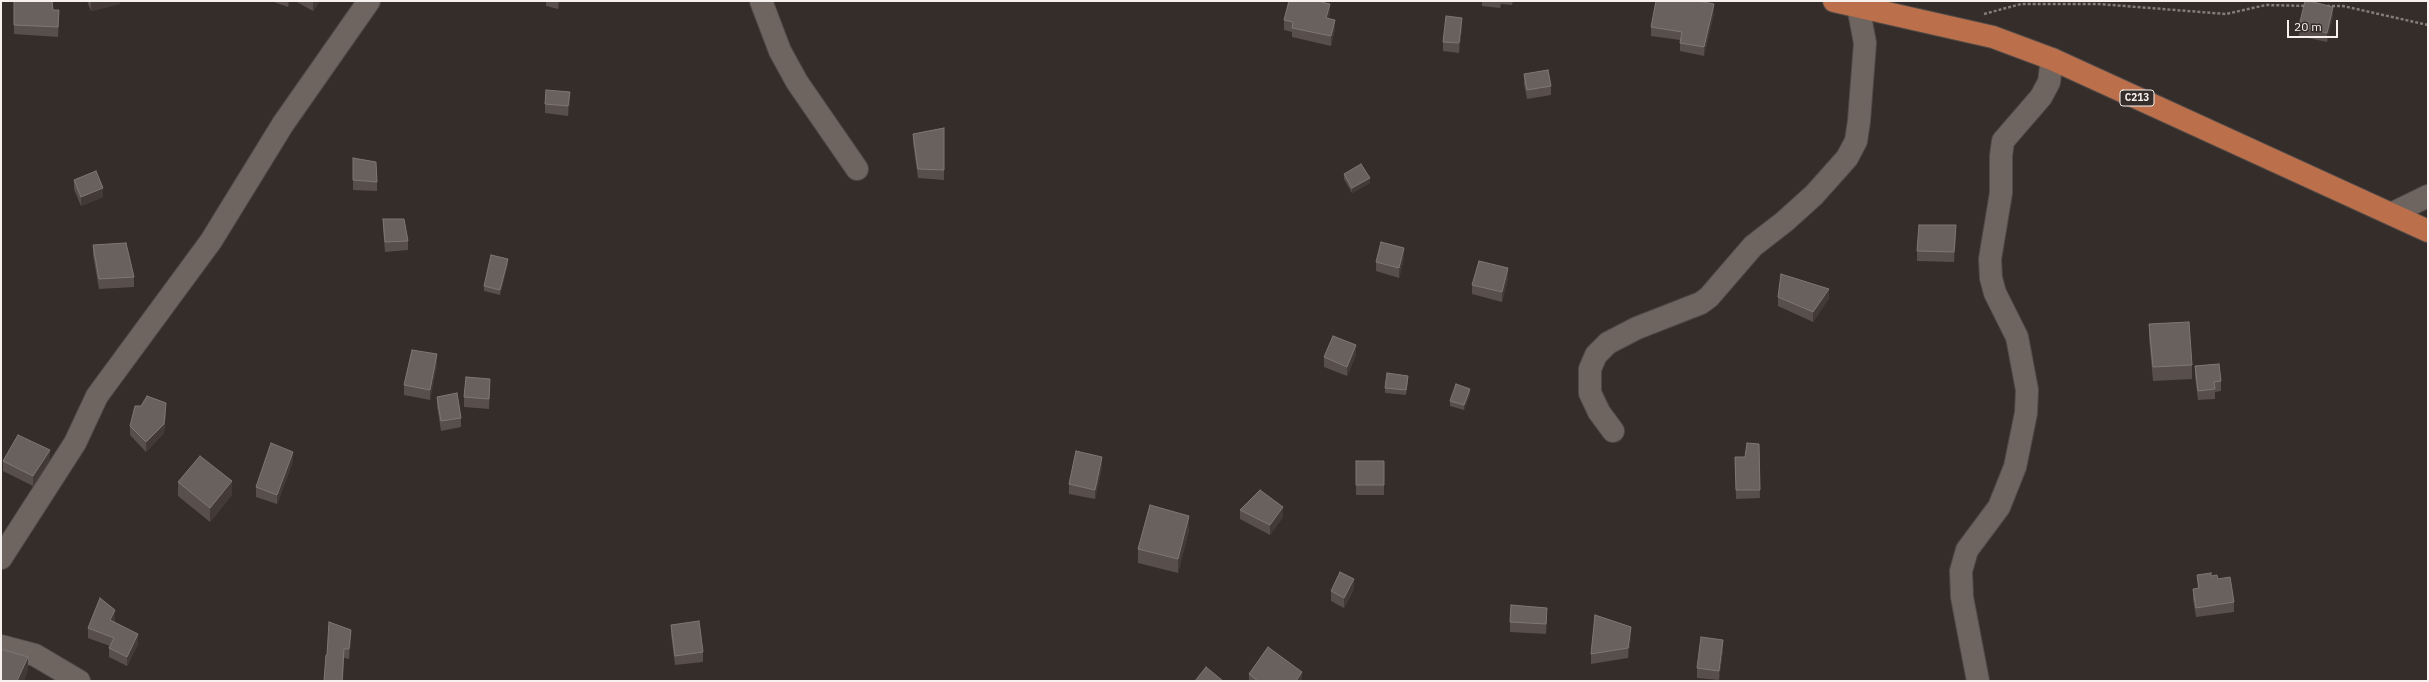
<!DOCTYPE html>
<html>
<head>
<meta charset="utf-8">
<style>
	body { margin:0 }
	#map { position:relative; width:2429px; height:682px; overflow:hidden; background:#352d2a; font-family:"IBM Plex Sans",sans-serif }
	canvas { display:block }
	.frame { position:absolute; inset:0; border:2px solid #f6f1ef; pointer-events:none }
	.scale { position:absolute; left:2287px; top:20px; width:51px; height:18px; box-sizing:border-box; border:2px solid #f6f1ef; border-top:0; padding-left:5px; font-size:12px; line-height:14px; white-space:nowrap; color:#f6f1ef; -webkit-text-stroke:3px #352d2a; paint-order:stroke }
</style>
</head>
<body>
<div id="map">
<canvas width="2429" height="682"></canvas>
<div class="frame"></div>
<div class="scale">20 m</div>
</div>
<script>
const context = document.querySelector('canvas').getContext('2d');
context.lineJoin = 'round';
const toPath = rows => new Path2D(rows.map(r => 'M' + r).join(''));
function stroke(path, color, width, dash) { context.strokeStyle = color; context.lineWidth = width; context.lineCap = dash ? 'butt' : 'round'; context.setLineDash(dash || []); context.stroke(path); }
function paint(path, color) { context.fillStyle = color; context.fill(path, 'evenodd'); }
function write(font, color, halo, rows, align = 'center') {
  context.font = font + ' "IBM Plex Sans",sans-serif'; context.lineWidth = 4; context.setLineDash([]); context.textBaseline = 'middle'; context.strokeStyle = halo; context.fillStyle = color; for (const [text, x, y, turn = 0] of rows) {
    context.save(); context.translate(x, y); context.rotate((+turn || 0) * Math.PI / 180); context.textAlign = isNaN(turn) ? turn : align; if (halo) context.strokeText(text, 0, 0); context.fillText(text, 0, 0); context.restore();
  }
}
const minor = toPath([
	[761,1,780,51,797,82,857,169],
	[2391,214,2428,196],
	[1613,431,1599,412,1590,393,1590,369,1596,355,1608,343,1637,328,1701,303,1709,297,1753,246,1784,222,1814,195,1847,158,1856,141,1859,121,1865,43,1858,6],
	[1,558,75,443,97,396,211,241,283,124,369,1],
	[1,646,35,655,79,681],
	[1978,681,1962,597,1961,571,1967,550,1999,507,2015,467,2026,413,2027,390,2017,337,1995,293,1991,278,1990,259,2001,193,2001,156,2003,141,2041,97,2049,82,2052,59]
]);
const major = toPath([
	[1834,1,1993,37,2052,59,2428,231]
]);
stroke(minor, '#514a47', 24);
stroke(major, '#514a47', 24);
stroke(toPath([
	[2327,6,2343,6,2428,25],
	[1984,14,2021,4,2099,4,2226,14,2266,5,2308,6]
]), '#837c7a', 2.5, [3, 2]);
stroke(minor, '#6e6561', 22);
stroke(major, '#bb6f4b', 22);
paint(toPath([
	[14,1,53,10,59,19,58,37,14,34],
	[87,1,120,1,120,4,91,11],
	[271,1,290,1,288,7],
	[295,1,320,1,313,11],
	[546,1,560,1,558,9,546,6],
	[1482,1,1513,1,1512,5,1501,4,1500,8,1482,6],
	[1714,13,1704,56,1680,51,1680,40,1651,36,1651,27],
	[1330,14,1328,18,1335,29,1331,46,1292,37,1292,32,1284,30,1284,20],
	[2333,16,2327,42,2299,36,2299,26],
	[1462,27,1459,53,1443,51,1443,42],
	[1524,74,1551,86,1551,95,1527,99,1524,84],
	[570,101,568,116,545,113,545,104],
	[944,128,944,180,918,178,913,143,913,134],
	[353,158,377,182,377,191,353,190],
	[1344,174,1370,183,1352,193,1344,179],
	[74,180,103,197,81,206,74,189],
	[383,219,408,241,408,250,385,252,383,228],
	[1956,235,1954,262,1917,261,1917,251],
	[93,245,134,277,134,287,99,289,93,255],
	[1404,258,1399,278,1376,271,1376,262],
	[508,264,500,295,484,291,484,286],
	[1508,278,1502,302,1472,294,1472,285],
	[1778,297,1829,298,1813,322,1778,306],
	[2149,324,2192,365,2192,379,2153,381,2149,338],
	[1356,355,1347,376,1324,367,1324,357],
	[437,364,430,400,404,395,404,385],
	[2195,366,2221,381,2221,391,2215,392,2215,399,2198,400,2195,376],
	[1408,381,1406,395,1385,393,1385,388],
	[490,389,489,409,464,407,464,397],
	[1470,394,1464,410,1450,406,1450,401],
	[437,397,461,418,461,427,441,431,437,406],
	[166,412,164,433,146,452,130,435,130,426],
	[1759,444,1760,498,1736,499,1735,457,1745,457],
	[50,459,33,486,3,471,3,461],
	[293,461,277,504,256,497,256,487],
	[1356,461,1384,461,1384,495,1356,495],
	[1102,467,1095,499,1069,494,1069,484],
	[178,482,232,495,210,522,178,496],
	[1240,510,1283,517,1270,535,1240,519],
	[1189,530,1178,573,1138,563,1138,549],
	[2197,575,2211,576,2218,579,2234,602,2234,612,2196,617,2193,599,2193,589,2198,589],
	[1354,589,1344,608,1331,601,1331,591],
	[1547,617,1546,634,1510,632,1510,622],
	[115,620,114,622,138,644,127,666,109,657,109,648,110,646,88,638,88,628],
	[671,625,703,652,703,662,675,665,671,634],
	[1631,637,1628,658,1591,664,1591,654],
	[351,639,349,659,344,658,343,681,324,681,327,655],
	[1723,649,1719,680,1697,678,1697,668],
	[1249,674,1302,681,1249,681]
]), '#584f4c');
paint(toPath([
	[91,1,120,1,120,4,91,11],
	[288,1,290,1,288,7],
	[314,1,320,1,313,11,313,1],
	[558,1,560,1,558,9],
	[1330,4,1330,14,1326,27,1326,18],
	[1714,4,1714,13,1704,56,1704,47],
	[2333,7,2333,16,2327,42,2327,33],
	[1462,18,1462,27,1459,53,1459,43],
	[1335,20,1335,29,1331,46,1331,36],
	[570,92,570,101,568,116,568,106],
	[1370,178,1370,183,1352,193,1352,188],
	[103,188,103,197,81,206,81,197],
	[1956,225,1956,235,1954,262,1954,252],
	[1404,248,1404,258,1399,278,1399,268],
	[508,259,508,264,500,295,500,290],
	[1508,268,1508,278,1502,302,1502,292],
	[1829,289,1829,298,1813,322,1813,312],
	[1356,345,1356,355,1347,376,1347,367],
	[437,354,437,364,430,400,430,390],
	[490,379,490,389,489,409,489,399],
	[1470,389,1470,394,1464,410,1464,405],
	[166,403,164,433,146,452,146,442],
	[50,450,50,459,33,486,33,476],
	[293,452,293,461,277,504,277,495],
	[1102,457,1102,467,1095,499,1095,490],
	[232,481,232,495,210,522,210,508],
	[1283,507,1283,517,1270,535,1270,525],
	[1189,516,1189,530,1178,573,1178,559],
	[1354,579,1354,589,1344,608,1344,598],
	[115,610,115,620,110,630,110,620],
	[1631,627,1631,637,1628,658,1628,648],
	[351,630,351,639,349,659,349,649],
	[138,634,138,644,127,666,127,657],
	[1723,640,1723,649,1719,680,1719,671],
	[28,657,28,671,24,681,17,681],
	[1302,672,1302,681,1296,681]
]), '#433a37');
const building = toPath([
	[14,1,52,1,53,10,59,10,58,27,14,25,14,1],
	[1289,1,1317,1,1330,4,1326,18,1335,20,1331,36,1292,28,1293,22,1284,20,1289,1],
	[1656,1,1698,1,1714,4,1704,47,1680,43,1682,32,1651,27,1656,1],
	[2305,1,2309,1,2333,7,2327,33,2299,26,2305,1],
	[1446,16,1462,18,1459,43,1443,42,1446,16],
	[1548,70,1551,86,1527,90,1524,74,1548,70],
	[546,90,570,92,568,106,545,104,546,90],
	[944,128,944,170,918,169,913,134,944,128],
	[353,158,376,162,377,182,353,180,353,158],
	[1361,164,1370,178,1352,188,1344,174,1361,164],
	[96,171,103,188,81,197,74,180,96,171],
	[383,219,404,219,408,241,385,242,383,219],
	[1919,225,1956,225,1954,252,1917,251,1919,225],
	[1381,242,1404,248,1399,268,1376,262,1381,242],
	[126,243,134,277,99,279,93,245,126,243],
	[491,255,508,259,500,290,484,286,491,255],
	[1479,261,1508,268,1502,292,1472,285,1479,261],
	[1781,274,1829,289,1813,312,1778,297,1781,274],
	[2189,322,2192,365,2153,367,2149,324,2189,322],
	[1333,336,1356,345,1347,367,1324,357,1333,336],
	[412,350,437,354,430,390,404,385,412,350],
	[2219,364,2221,381,2214,382,2215,389,2198,391,2195,366,2219,364],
	[1387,373,1408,376,1406,390,1385,388,1387,373],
	[466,377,490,379,489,399,464,397,466,377],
	[1456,384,1470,389,1464,405,1450,401,1456,384],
	[457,393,461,418,441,421,437,397,457,393],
	[147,396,166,403,164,424,146,442,130,426,135,406,141,406,147,396],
	[18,435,50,450,33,476,3,461,18,435],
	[271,443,293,452,277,495,256,487,271,443],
	[1747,443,1759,444,1760,490,1736,490,1735,457,1745,457,1747,443],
	[1076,451,1102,457,1095,490,1069,484,1076,451],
	[200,456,232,481,210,508,178,482,200,456],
	[1356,461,1384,461,1384,485,1356,485,1356,461],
	[1260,490,1283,507,1270,525,1240,510,1260,490],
	[1150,505,1189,516,1178,559,1138,549,1150,505],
	[1340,572,1354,579,1344,598,1331,591,1340,572],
	[2211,573,2211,576,2217,575,2218,579,2230,577,2234,602,2196,608,2193,589,2199,588,2197,575,2211,573],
	[100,598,115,610,110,620,138,634,127,657,109,648,114,638,88,628,100,598],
	[1511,605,1547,608,1546,624,1510,622,1511,605],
	[1595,615,1631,627,1628,648,1591,654,1595,615],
	[699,621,703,652,675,656,671,625,699,621],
	[329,622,351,630,349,649,344,649,342,681,324,681,326,655,327,655,329,622],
	[1701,637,1723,640,1719,671,1697,668,1701,637],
	[1268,647,1302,672,1296,681,1258,681,1249,674,1268,647],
	[1,649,28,657,17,681,1,681,1,649],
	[1206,667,1223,681,1195,681,1206,667]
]);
paint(building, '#69615e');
stroke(building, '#7f7774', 1);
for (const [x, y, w] of [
	[2137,98,34]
]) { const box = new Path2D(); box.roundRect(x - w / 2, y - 8, w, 16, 3); context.fillStyle = '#352d2a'; context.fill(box); stroke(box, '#f6f1ef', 1); }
write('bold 10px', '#f6f1ef', null, [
	["C213",2137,98]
]);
</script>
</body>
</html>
